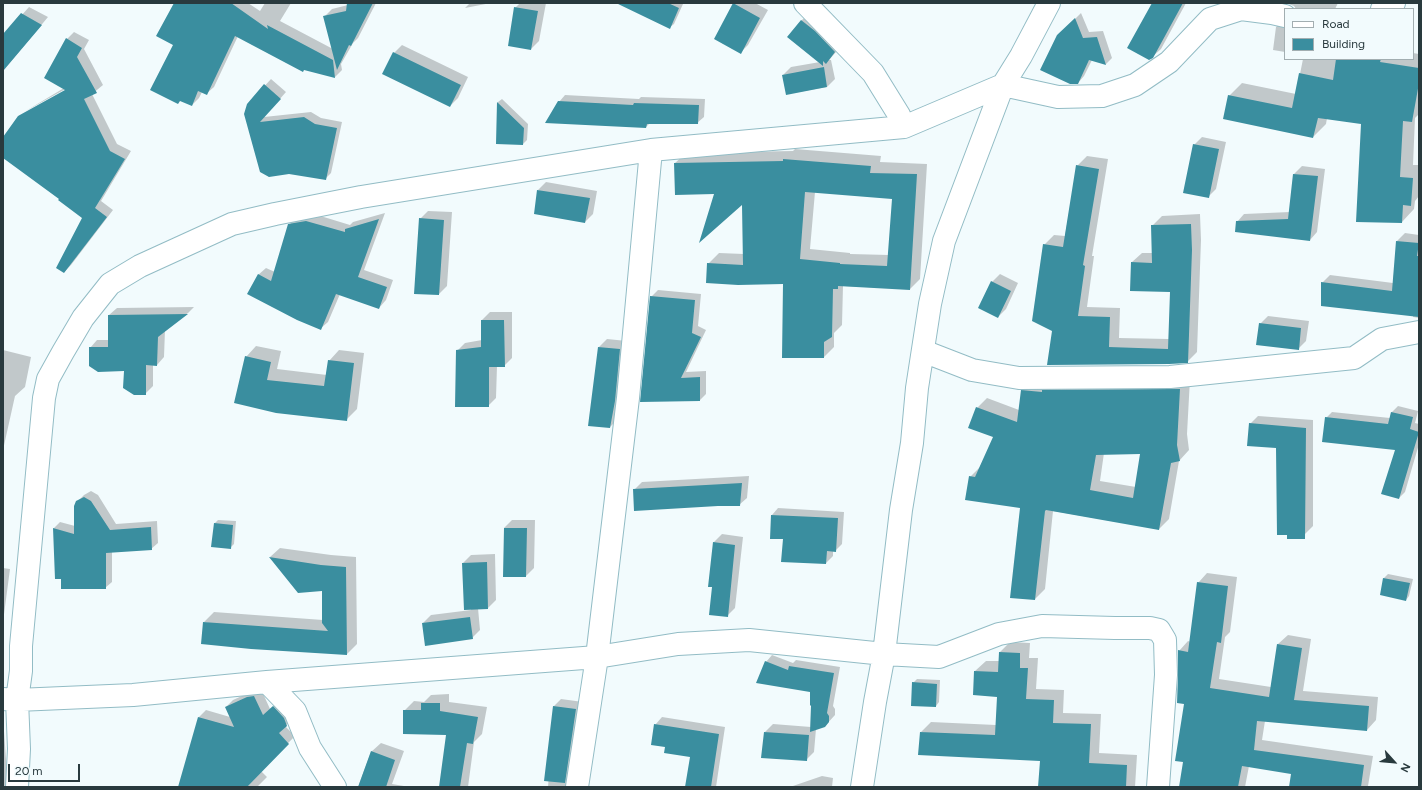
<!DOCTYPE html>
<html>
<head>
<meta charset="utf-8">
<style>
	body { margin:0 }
	#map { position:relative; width:1422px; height:790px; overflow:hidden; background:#f2fbfd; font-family:Figtree,sans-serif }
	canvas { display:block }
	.frame { position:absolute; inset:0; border:4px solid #293a3e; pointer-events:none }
	.legend { position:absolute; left:1284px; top:8px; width:130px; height:52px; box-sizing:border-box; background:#f2fbfd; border:1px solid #a2aeb1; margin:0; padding:5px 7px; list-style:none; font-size:12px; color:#293a3e }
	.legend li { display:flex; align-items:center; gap:8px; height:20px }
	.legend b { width:20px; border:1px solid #a2aeb1 }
	.north { position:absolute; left:1374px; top:742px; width:40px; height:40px; -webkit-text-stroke:3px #f2fbfd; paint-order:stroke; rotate:117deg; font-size:11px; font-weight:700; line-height:16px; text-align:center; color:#293a3e }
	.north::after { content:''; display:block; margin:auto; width:14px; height:18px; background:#293a3e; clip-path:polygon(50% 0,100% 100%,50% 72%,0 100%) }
	.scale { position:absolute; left:8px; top:764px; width:72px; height:18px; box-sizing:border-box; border:2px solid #293a3e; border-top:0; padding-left:5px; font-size:12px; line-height:14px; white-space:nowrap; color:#293a3e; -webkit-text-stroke:3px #f2fbfd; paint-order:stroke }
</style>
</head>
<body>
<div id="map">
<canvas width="1422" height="790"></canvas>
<div class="frame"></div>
<ul class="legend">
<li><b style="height:5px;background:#fff"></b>Road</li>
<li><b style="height:11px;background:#3a8e9f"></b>Building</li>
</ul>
<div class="north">N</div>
<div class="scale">20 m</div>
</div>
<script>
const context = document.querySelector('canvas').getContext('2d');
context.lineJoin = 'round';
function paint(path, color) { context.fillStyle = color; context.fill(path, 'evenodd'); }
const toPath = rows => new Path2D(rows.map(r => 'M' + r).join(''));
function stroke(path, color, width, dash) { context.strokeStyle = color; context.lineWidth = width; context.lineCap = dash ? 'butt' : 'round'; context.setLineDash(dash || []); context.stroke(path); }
paint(toPath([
	[175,3,248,3,260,11,265,3,291,3,280,21,333,49,325,16,332,9,348,5,349,3,376,3,358,38,353,43,341,64,342,70,335,77,238,36,214,87,206,94,202,92,199,98,192,105,174,44],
	[470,3,491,3,465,8],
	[520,3,546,3,539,41,531,49,515,8],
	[646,3,680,3,683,4,674,24,670,27],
	[735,3,755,3,768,10,748,45,740,53,734,4],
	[1153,3,1186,3,1161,49,1152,57],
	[1286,3,1338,3,1335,9,1296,9,1294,6],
	[29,7,48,17,3,71,3,36],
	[809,13,843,44,829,60,831,60,835,79,827,87,787,94,783,75,791,67,820,62,801,21],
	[1081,13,1089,32,1103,31,1112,58,1106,64,1092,60,1084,76,1078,83,1065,29],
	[1285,18,1285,52,1273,50,1276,27],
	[74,32,89,40,84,49,103,85,92,94,117,144,131,151,101,201,113,210,71,265,64,272,83,217,60,199,3,157,3,139,70,88,69,87,24,112,64,88,67,39],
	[402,45,468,77,458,98,450,106,394,53],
	[1413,53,1419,54,1419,114,1415,118,1413,165,1419,165,1419,196,1415,201,1414,209,1402,222,1362,123,1327,118,1326,124,1313,137,1229,96,1242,83,1296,94,1303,59,1413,59],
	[271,79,286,92,264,117,311,112,321,118,342,122,331,173,325,179,289,173,248,104],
	[565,95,639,99,641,97,705,99,704,117,697,123,650,123,646,127,559,102],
	[502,99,528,124,527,140,523,144,497,143,498,102],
	[1202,137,1226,142,1216,189,1208,197,1194,145],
	[795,149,881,156,880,162,927,164,920,279,910,289,843,286,842,325,834,333,834,347,824,357,784,283,708,264,719,253,744,254,743,203,715,193,675,163,686,153,793,151],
	[815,192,893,198,889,255,850,254,850,253,810,249],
	[1087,156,1108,159,1092,256,1094,256,1087,307,1120,308,1119,338,1169,339,1171,291,1132,262,1142,253,1153,253,1152,226,1162,216,1200,214,1201,240,1197,352,1187,362,1048,364,1054,331,1044,245,1054,235,1065,236,1077,166],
	[1302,166,1325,169,1317,232,1310,240,1237,222,1244,214,1290,212,1294,174],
	[546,182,597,191,593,214,585,222,538,190],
	[428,211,452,212,447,286,439,294,420,219],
	[385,213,364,270,393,280,386,300,379,308,340,294,328,322,320,329,258,275,266,268,275,272,289,225,297,217,314,214,350,225,353,222],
	[1405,233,1419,235,1419,318,1413,317,1413,316,1322,283,1330,275,1393,283,1397,241],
	[1000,274,1018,283,1006,309,998,317,992,282],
	[658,290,701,294,698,326,706,330,686,372,706,371,706,394,700,400,641,401,651,297],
	[194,307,188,313,165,330,164,357,157,365,153,364,153,386,145,394,125,370,90,348,97,340,109,340,109,315,117,308],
	[490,312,512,312,512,358,504,366,497,366,496,398,488,406,457,351,465,343,482,340,482,320],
	[1268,316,1309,321,1306,341,1298,349,1260,324],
	[607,339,627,341,618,419,610,427,599,347],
	[256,346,281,351,277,369,327,375,329,361,339,350,364,353,357,409,346,420,276,412,246,357],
	[3,350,31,357,25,387,15,396,3,450],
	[1190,379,1187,434,1189,450,1179,461,1169,519,1159,529,1053,511,1045,589,1035,599,1011,597,1021,507,970,477,980,467,995,436,977,408,987,398,1019,410,1022,391,1032,381],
	[1104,453,1142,453,1136,487,1100,481],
	[1398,406,1418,411,1415,423,1419,424,1419,444,1405,492,1399,498,1397,449,1326,418,1332,412,1390,418,1392,412],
	[1258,416,1313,420,1313,526,1305,534,1277,448,1250,424],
	[749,476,747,498,739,505,634,490,642,482],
	[91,491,98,495,116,524,157,521,158,543,151,549,112,551,112,582,105,588,56,578,54,528,60,522,75,526,77,502,84,495],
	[778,508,844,512,842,544,835,551,833,550,833,556,826,563,785,538,772,515],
	[218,520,236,521,234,544,230,548,214,524],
	[512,520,535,520,534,568,526,576,504,576,504,528],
	[722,534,743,537,735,608,727,616,713,586,714,542],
	[280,548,331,555,356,557,357,644,347,654,204,622,214,612,323,620,323,589,270,557],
	[495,554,496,600,488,608,478,608,480,630,472,638,423,623,431,615,471,610,463,563,471,555],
	[3,568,10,569,3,622],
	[1207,573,1237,577,1230,632,1225,637,1219,679,1271,687,1278,644,1288,635,1311,639,1303,691,1378,697,1376,720,1367,730,1265,721,1262,740,1373,756,1368,786,1367,787,1290,787,1292,773,1249,766,1245,787,1180,787,1185,761,1185,703,1179,651,1188,641,1191,642,1198,583],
	[1388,574,1413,579,1409,596,1406,600,1381,594,1384,578],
	[1010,642,1030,643,1029,658,1038,658,1036,689,1064,690,1063,713,1101,714,1099,753,1137,755,1135,787,1039,787,1041,760,921,732,931,722,996,725,998,696,975,671,986,661,1000,661,1000,652],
	[772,655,793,663,796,660,840,667,833,706,835,709,835,715,825,726,816,729,814,752,806,760,765,732,773,724,811,727,812,706,810,691,766,662],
	[917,679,940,680,939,702,936,706,913,683],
	[261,689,270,709,281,700,294,717,285,726,295,736,261,771,267,777,257,787,179,787,199,717,206,710,230,717,226,707,233,700,255,690],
	[449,694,449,702,487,707,482,734,474,742,468,787,440,787,447,734,404,711,414,701,424,702,431,695],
	[561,699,583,702,573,787,548,787,554,706],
	[662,717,725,727,716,787,686,787,691,756,666,746,655,725],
	[3,731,4,731,8,787,3,787],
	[381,743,404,751,392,784,410,787,358,787,371,752],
	[822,776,833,778,832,787,790,787]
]), '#0003');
paint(toPath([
	[174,3,231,3,268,29,267,25,333,60,335,78,304,70,303,72,235,36,207,95,198,91,192,106,180,101,178,104,150,90,173,45,156,36],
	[347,3,373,3,351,46,349,45,337,70,323,16,346,11],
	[616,3,668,3,679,8,670,29],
	[733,3,760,18,741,54,714,39],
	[1152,3,1183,3,1153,58,1149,60,1127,48],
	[514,7,538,11,531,50,508,46],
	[21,13,42,25,3,71,3,34],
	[1075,18,1083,38,1097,37,1106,65,1089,60,1078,84,1070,84,1040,70,1057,35],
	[801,20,815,31,835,52,826,64,823,61,823,66,787,37],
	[66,38,82,48,77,57,97,93,84,99,110,151,125,159,95,208,107,217,64,273,56,268,82,218,58,200,59,199,3,158,3,137,18,116,65,90,44,78],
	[393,52,461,85,450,107,382,74],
	[1336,59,1381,59,1380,62,1419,68,1419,83,1412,122,1403,121,1400,177,1413,178,1411,206,1403,205,1402,223,1356,222,1361,124,1318,118,1313,138,1223,119,1228,95,1292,108,1299,73,1333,80],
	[824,67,827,87,786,95,782,75],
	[264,84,281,99,260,122,304,117,315,124,337,128,326,180,289,174,269,177,260,172,244,114,247,104],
	[558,101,633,105,634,103,699,105,698,124,647,124,646,128,545,123],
	[497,102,524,128,523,145,496,144],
	[1193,144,1219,149,1209,198,1183,193],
	[783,159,871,166,870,173,917,174,910,290,838,286,838,289,833,289,832,337,824,342,824,358,782,358,783,284,738,285,706,283,707,263,743,265,742,205,699,243,714,194,675,195,674,163,783,161],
	[805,192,892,199,887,266,840,264,840,263,800,259],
	[1076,165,1099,169,1083,265,1085,266,1078,316,1110,317,1109,347,1168,349,1170,292,1130,291,1131,262,1152,263,1151,225,1191,224,1192,250,1188,363,1169,364,1047,365,1052,331,1032,321,1043,244,1063,247],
	[1293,174,1318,176,1310,241,1235,232,1236,221,1288,219],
	[537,190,590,198,585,223,534,214],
	[419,218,444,220,439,295,414,294],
	[379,219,358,277,387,287,379,309,336,294,321,330,297,320,247,294,258,274,271,281,288,224,306,221,345,232,345,229],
	[1396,241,1419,243,1417,256,1419,256,1419,317,1321,306,1321,282,1392,291],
	[991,281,1011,291,998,318,978,308],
	[650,296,695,300,692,333,701,337,681,378,700,377,700,401,640,402],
	[188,314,158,337,157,366,146,365,146,395,134,395,123,388,124,371,98,372,89,366,89,347,108,347,108,315],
	[481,320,504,320,505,367,489,367,489,407,455,407,456,350,481,347],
	[1259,323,1301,328,1299,350,1256,345],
	[598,347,620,349,615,401,610,428,588,426],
	[245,356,271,362,267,380,324,386,328,360,354,363,347,421,276,413,234,403],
	[1180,389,1177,445,1180,461,1171,463,1159,530,1046,510,1045,511,1035,600,1010,598,1020,508,965,500,969,476,975,477,993,437,968,428,976,407,1017,422,1021,390,1042,392,1042,390],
	[1140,454,1133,498,1090,490,1096,455],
	[1391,412,1413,417,1410,429,1419,432,1399,499,1381,494,1395,450,1322,442,1325,417,1388,424],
	[1249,423,1306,428,1305,539,1287,539,1287,535,1277,535,1276,448,1247,446],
	[742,483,740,506,718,506,634,511,633,489],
	[84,497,91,501,110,530,151,527,152,550,106,553,106,589,61,589,61,579,55,579,53,528,74,534,74,506,76,501],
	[771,515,838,518,836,552,827,551,826,564,781,562,783,539,770,539],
	[214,523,233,525,231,549,211,547],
	[504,528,527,528,526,577,503,577],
	[713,542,735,545,728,617,709,615,712,587,708,587],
	[269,557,321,565,346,567,347,655,251,649,201,644,203,622,328,631,322,623,322,591,298,593],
	[487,562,488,609,464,610,462,563],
	[1383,578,1410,583,1406,601,1380,595],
	[1197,582,1228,586,1221,643,1217,642,1210,688,1269,697,1277,644,1302,648,1294,700,1369,706,1367,731,1257,721,1254,750,1364,765,1361,787,1289,787,1291,774,1242,766,1238,787,1179,787,1183,762,1175,761,1184,704,1177,703,1178,675,1178,650,1188,652],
	[470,617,473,639,425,646,422,623],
	[999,652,1020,653,1020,668,1028,668,1026,699,1054,700,1053,723,1091,724,1089,763,1127,765,1126,787,1038,787,1040,761,918,755,920,732,995,735,997,697,973,695,974,671,998,672],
	[765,661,788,670,789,666,834,673,827,713,829,716,829,722,825,727,810,732,811,706,810,705,810,692,756,683],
	[912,682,937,684,936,707,911,706],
	[254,696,263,715,273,706,284,718,287,726,279,733,289,744,247,787,178,787,198,717,234,727,225,707,247,697],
	[421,703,440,703,440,711,478,717,473,744,467,743,460,787,439,787,446,735,403,734,403,710,421,710],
	[553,706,576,709,565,783,544,781],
	[654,724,719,734,711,787,685,787,690,757,664,753,665,747,651,745],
	[764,732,809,735,807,761,761,758],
	[371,751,395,760,386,787,358,787]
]), '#3a8e9f');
const minor = toPath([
	[805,3,873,73,899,115,904,127],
	[1382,9,1394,3],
	[651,150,628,398,597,657,678,644,749,640,884,654,939,657,999,634,1042,626,1115,628,1150,628,1159,630,1165,640,1166,675,1158,787],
	[923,351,972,370,1019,378,1170,377,1354,358,1382,339,1419,332],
	[267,682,295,711,310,748,335,787],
	[3,699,17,700,133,695,267,682,597,657,577,787],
	[17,787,19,749,17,700,21,671,21,646,44,398,48,379,63,352,83,318,110,284,140,266,232,224,275,214,361,197,651,150,904,127,1003,85,1058,97,1102,96,1135,85,1169,62,1210,19,1241,9,1272,13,1285,16],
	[862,787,875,702,884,654,901,510,912,443,917,388,930,304,944,241,1003,85,1021,56,1049,3]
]);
stroke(minor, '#92bcc5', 24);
stroke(minor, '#fff', 22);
</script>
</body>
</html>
